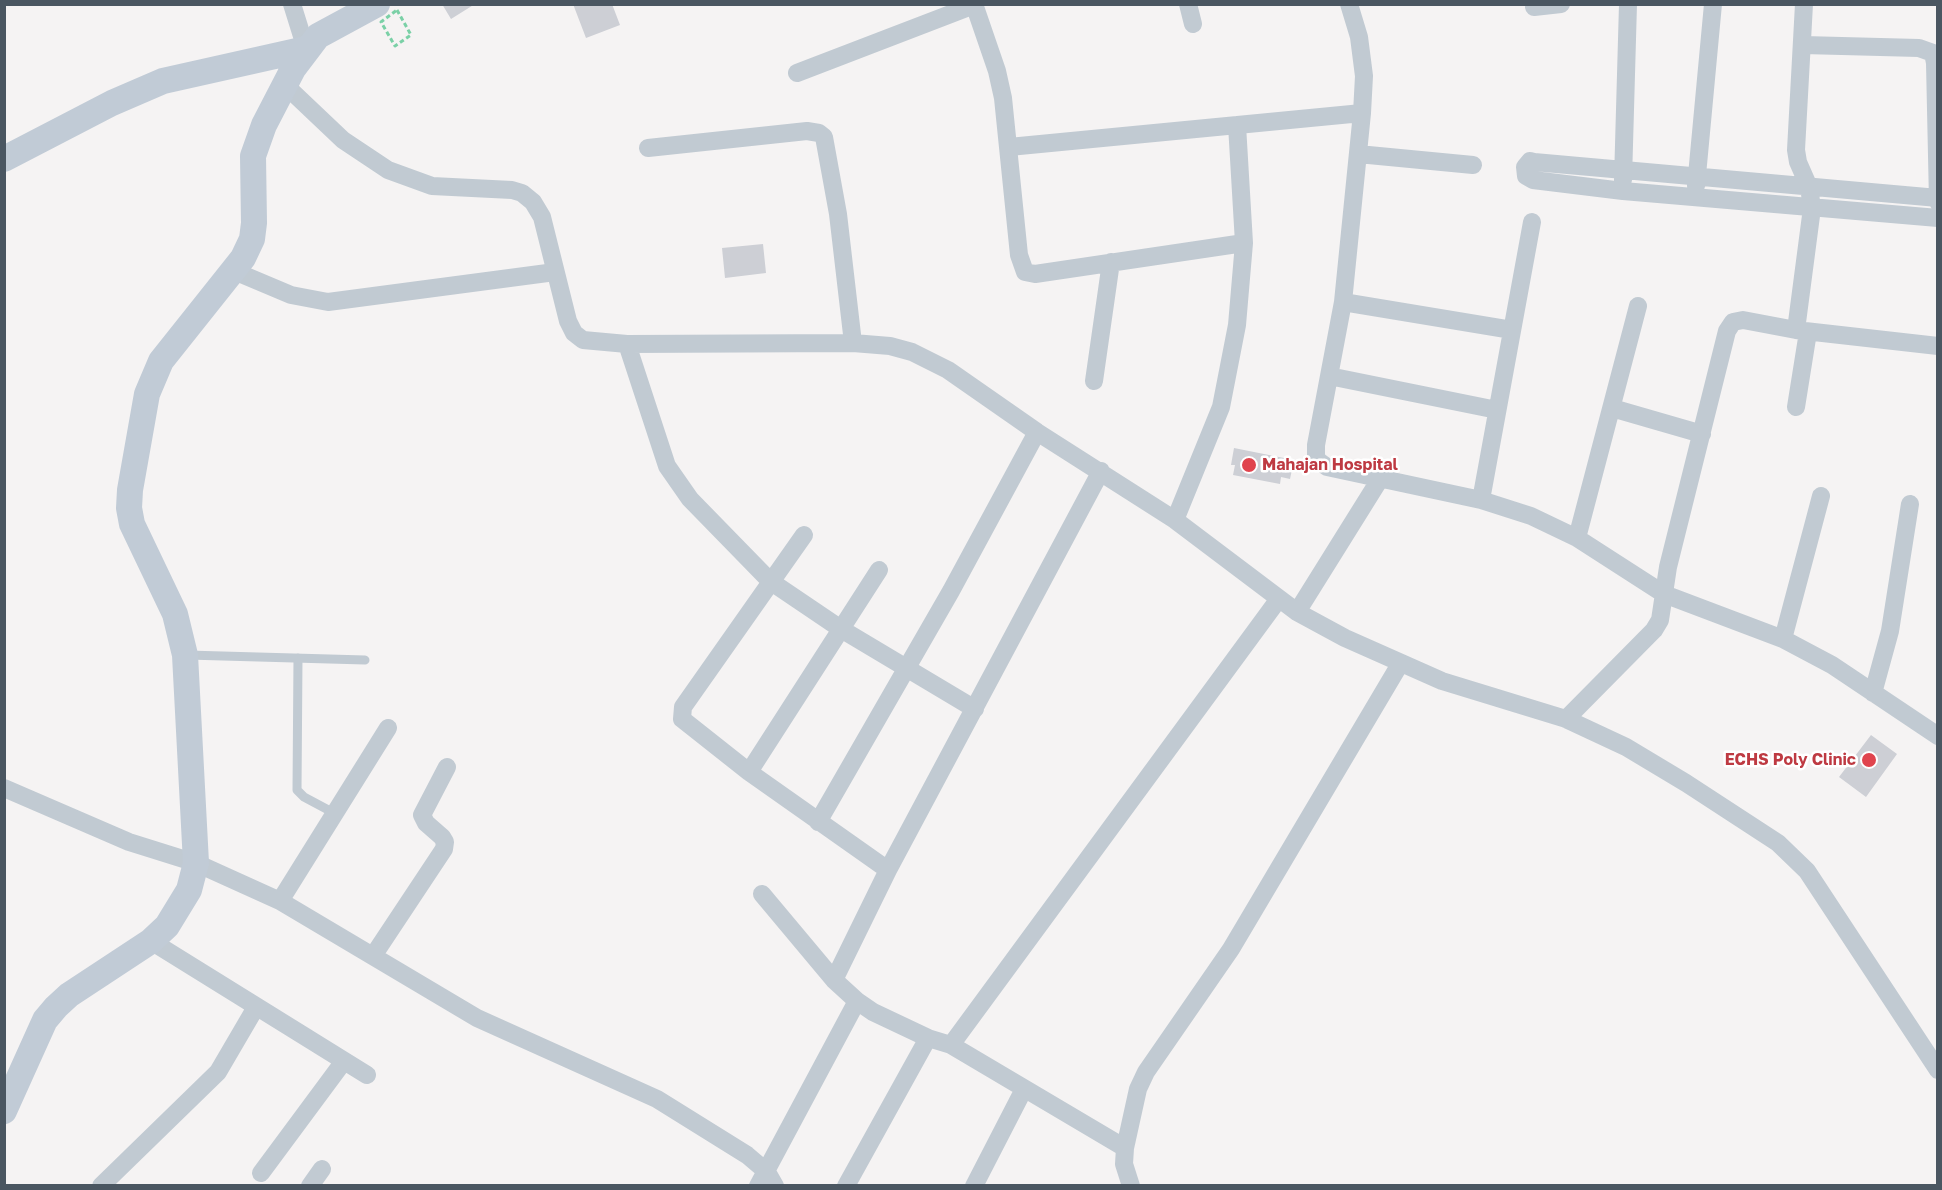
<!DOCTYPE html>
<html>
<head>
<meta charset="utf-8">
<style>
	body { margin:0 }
	#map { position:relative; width:1942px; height:1190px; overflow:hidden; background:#f5f3f3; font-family:"Golos Text",sans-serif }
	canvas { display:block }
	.frame { position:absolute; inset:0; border:6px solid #4a5661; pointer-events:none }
</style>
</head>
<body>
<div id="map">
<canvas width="1942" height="1190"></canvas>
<div class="frame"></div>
</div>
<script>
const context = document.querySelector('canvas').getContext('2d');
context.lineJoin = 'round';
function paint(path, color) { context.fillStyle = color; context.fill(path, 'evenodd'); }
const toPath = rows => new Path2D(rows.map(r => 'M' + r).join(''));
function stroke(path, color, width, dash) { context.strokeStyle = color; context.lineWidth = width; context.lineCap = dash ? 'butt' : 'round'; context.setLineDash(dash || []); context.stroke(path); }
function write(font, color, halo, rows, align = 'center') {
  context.font = font + ' "Golos Text",sans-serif'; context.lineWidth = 5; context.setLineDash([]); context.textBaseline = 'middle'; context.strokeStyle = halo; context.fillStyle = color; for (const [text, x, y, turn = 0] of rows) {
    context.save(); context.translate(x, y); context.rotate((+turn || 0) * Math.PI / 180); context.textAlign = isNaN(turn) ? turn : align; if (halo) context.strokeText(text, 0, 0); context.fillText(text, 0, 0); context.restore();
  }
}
paint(toPath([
	[442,4,475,4,451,19],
	[573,4,612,4,620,25,586,38],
	[763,244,766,273,725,278,722,248],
	[1234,448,1294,460,1290,479,1281,477,1280,484,1233,475,1235,465,1231,465],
	[1871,735,1897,754,1866,797,1839,777]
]), '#cdcfd5');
stroke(toPath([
	[397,10,411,35,395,46,381,22,397,10]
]), '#7ad0a6', 3, [4.5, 3]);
stroke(toPath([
	[187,655,365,660],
	[298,658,297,790,304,797,334,813]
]), '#c1cad2', 9);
stroke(toPath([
	[292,4,306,49],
	[974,4,997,71,1003,98,1019,255,1025,272,1035,274,1244,243],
	[1188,4,1193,24],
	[1349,4,1359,37,1364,76,1362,113,1343,302,1316,445,1316,458,1320,462,1327,467,1481,500,1531,516,1577,538,1664,594,1783,639,1832,665,1938,736],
	[1534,7,1561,4],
	[1803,45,1919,48,1933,53,1935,63,1938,202],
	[797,73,974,5],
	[285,85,343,140,388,170,432,186,512,190,522,193,533,202,542,217,568,321,574,333,583,340,627,344,853,343,890,346,912,352,948,370,1037,432,1175,520,1297,612,1345,638,1442,681,1566,719,1626,747,1686,783,1778,843,1807,871,1938,1070],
	[1009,147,1362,113],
	[648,148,807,131,819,133,824,137,838,214,853,343],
	[1358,154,1473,165],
	[1623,180,1628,4],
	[1696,186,1713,4],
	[1938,198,1534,162,1530,161,1525,167,1526,176,1533,180,1623,191,1938,218],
	[234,271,291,295,328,302,555,272],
	[1343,302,1512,330],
	[1796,330,1812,208,1809,187,1798,162,1796,150,1804,4],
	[627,344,667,466,690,499,770,581,841,629,975,709],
	[1329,376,1497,410],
	[1094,381,1111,262],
	[1796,407,1808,332],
	[1612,408,1702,434],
	[1481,500,1532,222],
	[1175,520,1221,407,1237,325,1244,243,1237,125],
	[804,535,683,707,682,719,749,772,888,870],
	[1577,538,1638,306],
	[1297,612,1380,479],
	[1783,639,1821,496],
	[1873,693,1890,631,1910,504],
	[1566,719,1654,630,1660,620,1668,567,1727,331,1733,322,1743,320,1796,330,1938,346],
	[749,772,879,570],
	[4,788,129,842,196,863,280,901,477,1018,657,1099,747,1155,767,1172,775,1186],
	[818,822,951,591,1037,432],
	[762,894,834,980,857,1001,873,1012,928,1038,951,1045,1125,1148],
	[280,901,388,728],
	[151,941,367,1075],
	[373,956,444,849,445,842,442,837,426,823,422,815,447,767],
	[834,980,888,870,1101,471],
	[951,1045,1278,600],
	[261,1173,344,1061],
	[101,1186,218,1072,256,1007],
	[310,1186,322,1169],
	[758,1186,857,1001],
	[846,1186,928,1038],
	[974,1186,1024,1089],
	[1131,1186,1124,1164,1125,1148,1138,1089,1146,1072,1231,949,1400,664]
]), '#c1cad2', 18);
stroke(toPath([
	[4,159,112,103,163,81,306,49],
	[4,1111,45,1020,56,1007,69,995,151,941,167,926,189,890,196,863,185,655,175,614,132,524,129,508,130,490,147,394,161,361,243,258,252,239,254,223,253,156,264,125,293,69,318,36,377,4]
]), '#c1cbd6', 26);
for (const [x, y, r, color] of [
	[1249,465,8,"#e0444e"],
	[1869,760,8,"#e0444e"]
]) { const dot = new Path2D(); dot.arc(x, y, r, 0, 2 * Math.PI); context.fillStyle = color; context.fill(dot); stroke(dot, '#fff', 2); }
write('bold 16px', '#be3a42', '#fff', [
	["Mahajan Hospital",1262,465],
	["ECHS Poly Clinic",1856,760,"right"]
], 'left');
</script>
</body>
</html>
